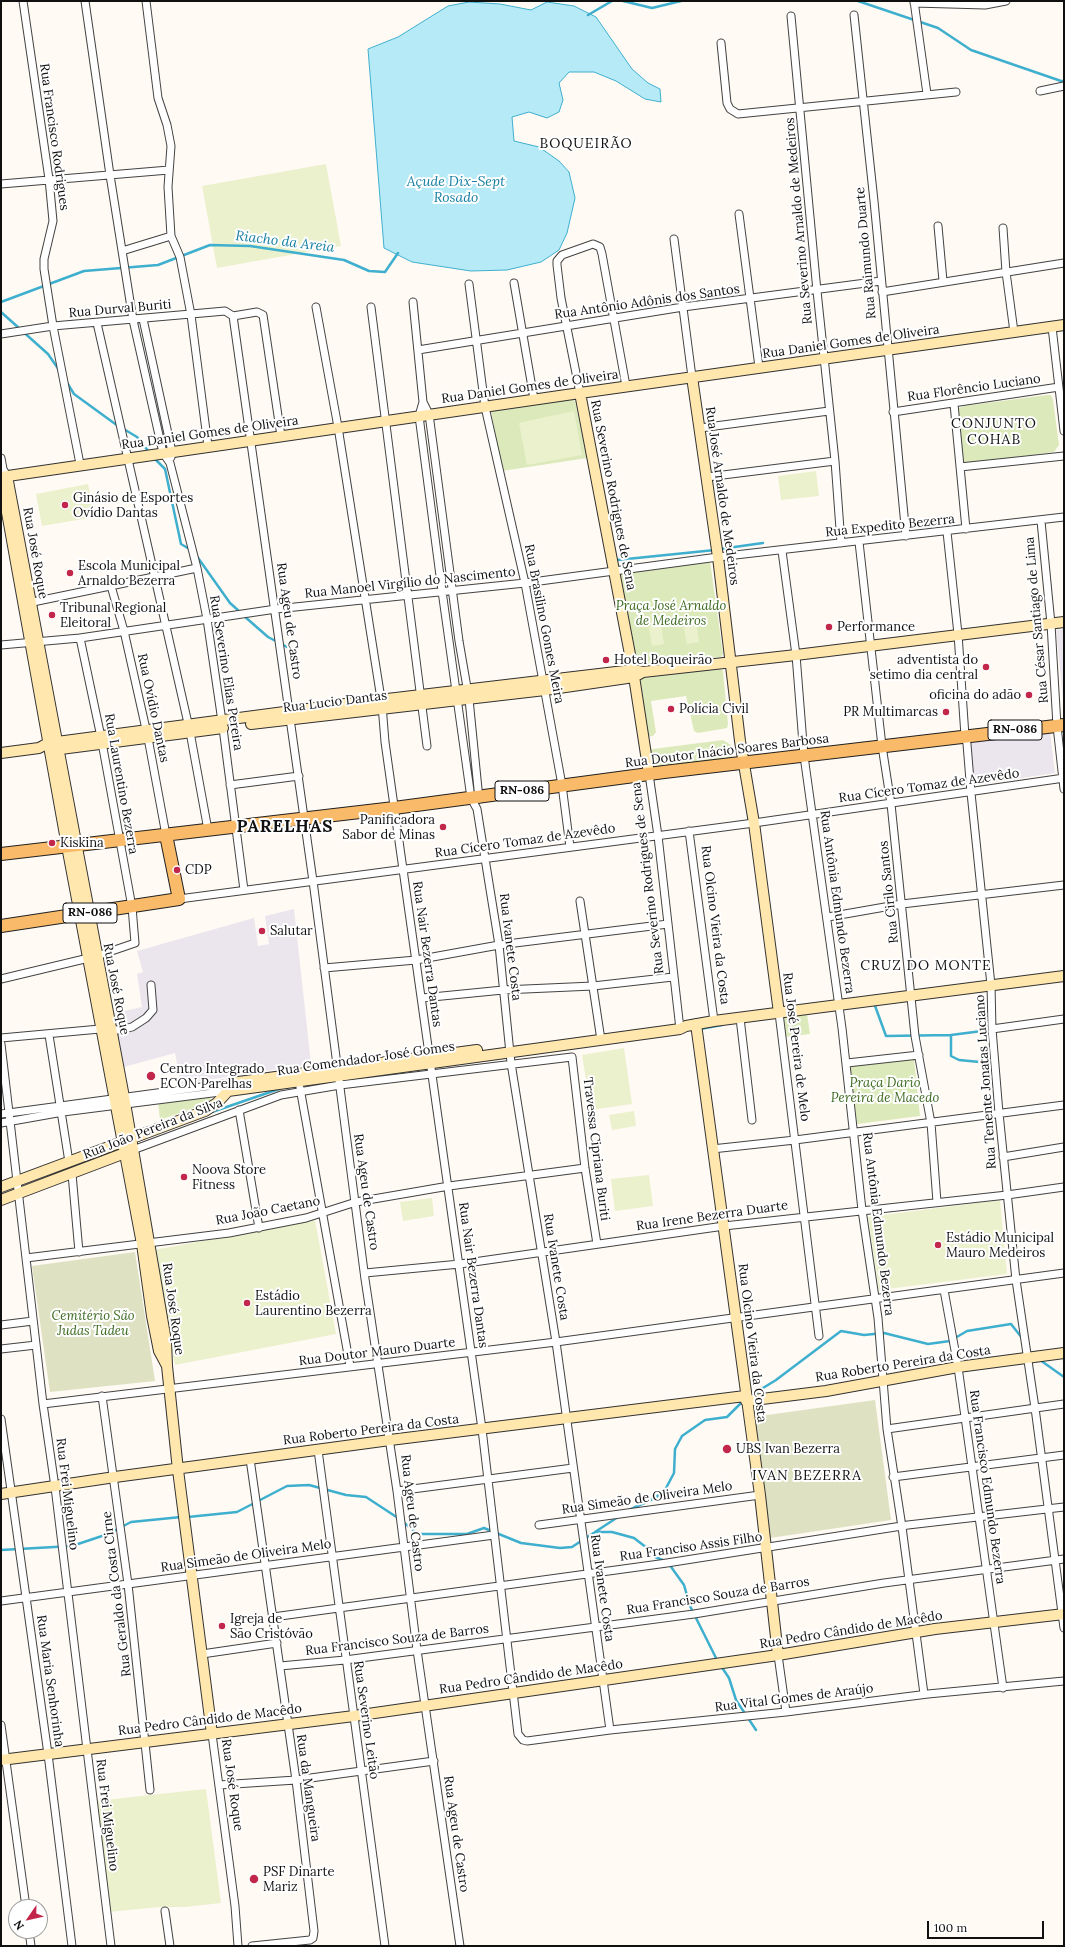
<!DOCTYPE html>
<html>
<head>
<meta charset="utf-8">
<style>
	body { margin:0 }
	#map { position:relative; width:1065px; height:1947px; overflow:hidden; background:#fffaf3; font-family:Lora,serif }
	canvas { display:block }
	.frame { position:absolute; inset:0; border:2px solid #101010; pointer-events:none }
	.north { position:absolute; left:8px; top:1899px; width:40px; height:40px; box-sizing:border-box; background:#fff; border:1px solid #9f9f9f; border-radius:50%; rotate:236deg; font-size:11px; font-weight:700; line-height:16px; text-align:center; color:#101010 }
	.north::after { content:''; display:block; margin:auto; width:14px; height:18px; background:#c2264a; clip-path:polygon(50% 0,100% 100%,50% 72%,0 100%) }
	.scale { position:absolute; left:927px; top:1921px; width:117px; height:18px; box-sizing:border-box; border:2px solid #101010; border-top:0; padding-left:5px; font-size:12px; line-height:14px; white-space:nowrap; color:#101010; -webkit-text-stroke:3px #fff; paint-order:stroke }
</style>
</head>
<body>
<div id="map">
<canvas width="1065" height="1947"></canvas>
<div class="frame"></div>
<div class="north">N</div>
<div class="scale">100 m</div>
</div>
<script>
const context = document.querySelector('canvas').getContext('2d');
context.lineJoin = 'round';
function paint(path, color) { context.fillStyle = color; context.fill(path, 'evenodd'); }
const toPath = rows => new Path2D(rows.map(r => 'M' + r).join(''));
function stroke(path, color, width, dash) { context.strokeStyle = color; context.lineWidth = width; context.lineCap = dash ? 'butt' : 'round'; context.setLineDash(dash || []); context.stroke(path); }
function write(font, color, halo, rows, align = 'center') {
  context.font = font + ' Lora,serif'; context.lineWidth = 4; context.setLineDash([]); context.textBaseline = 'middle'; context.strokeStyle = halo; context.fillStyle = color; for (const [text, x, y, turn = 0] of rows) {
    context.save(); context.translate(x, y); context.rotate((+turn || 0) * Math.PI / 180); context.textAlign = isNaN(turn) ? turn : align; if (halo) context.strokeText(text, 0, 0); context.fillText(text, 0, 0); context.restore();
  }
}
paint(toPath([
	[1064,629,1064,708,1056,630],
	[1050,731,1055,773,975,785,968,740],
	[294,909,311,1064,181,1084,175,1053,120,1068,111,1014,142,1007,137,974,143,972,137,951,254,918,258,946,269,944,265,916]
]), '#ebe5ee');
paint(toPath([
	[1047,395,1051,395,1053,400,1059,445,1054,452,964,464,961,461,957,411,959,408,964,406],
	[571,398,575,401,587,458,502,471,491,410],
	[706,561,710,563,711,568,723,654,721,657,637,665,619,572],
	[720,668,723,671,728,724,727,728,698,733,694,731,686,696,651,701,656,732,653,736,646,737,639,678],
	[723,740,731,745,733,754,731,759,652,769,650,750,653,749],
	[807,1014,810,1034,783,1037,782,1017],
	[914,1059,920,1116,857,1124,850,1065],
	[209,1094,211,1099,207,1103,160,1120,158,1102]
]), '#dceabb');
paint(toPath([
	[135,1252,155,1381,50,1392,32,1266],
	[875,1400,891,1520,770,1538,753,1417]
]), '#dee2c3');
paint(toPath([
	[326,164,341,246,217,268,202,186],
	[574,411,582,455,527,465,519,423],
	[816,471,819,496,781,500,778,476],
	[88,484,95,517,42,526,36,494],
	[696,621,699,642,687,644,683,623],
	[661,625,664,644,652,646,649,627],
	[624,1048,632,1104,591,1110,582,1055],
	[634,1111,636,1126,612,1130,609,1115],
	[649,1175,653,1206,615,1211,611,1179],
	[432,1198,434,1216,403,1221,400,1202],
	[1000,1200,1007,1274,879,1290,868,1217],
	[315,1220,336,1334,175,1365,154,1250],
	[206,1789,221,1903,185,1907,160,1907,109,1912,95,1801]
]), '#ecf1cd');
const water = toPath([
	[469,2,500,4,531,10,547,2,574,6,596,17,632,69,648,83,660,89,661,102,645,99,616,81,594,72,569,72,559,83,563,100,559,112,547,118,529,112,512,117,514,141,539,147,559,161,569,172,575,198,567,233,559,250,541,262,507,270,471,271,412,262,384,248,368,49,398,37,448,6,469,2]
]);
paint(water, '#b7eaf7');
stroke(water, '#3eafce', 1);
stroke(toPath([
	[623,1,652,8,681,1],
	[858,1,938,28,971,50,1061,81,1064,81],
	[588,15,612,1],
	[1,302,84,271,158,265,210,245,250,246,344,260,369,271,385,272,398,253],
	[1,312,48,354,59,370],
	[66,381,74,394,118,426],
	[122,428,137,437,149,452],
	[154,458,165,469,181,544,191,550],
	[720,549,763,543],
	[196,555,230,603,240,612],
	[617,560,715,550],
	[244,616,268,637,287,647],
	[874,1003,886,1036,951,1035,951,1056,959,1060,990,1063],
	[700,1029,722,1025],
	[951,1035,982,1031],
	[212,1112,279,1089],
	[1040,1360,1064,1377],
	[750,1396,776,1380,841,1331,864,1335,884,1333,928,1344,950,1341,967,1331,1011,1324,1022,1338],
	[629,1510,655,1498,665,1490,674,1473,675,1449,682,1436,705,1420,727,1417,743,1401],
	[188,1517,237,1512,287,1486,309,1485,346,1495,366,1497,398,1518],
	[402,1521,418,1534,467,1534,484,1528,521,1543,560,1548,572,1547,618,1517],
	[595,1532,612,1532,634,1538,647,1548,655,1557,665,1561],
	[1,1550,72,1546,108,1534,131,1522,181,1517],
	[669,1564,684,1585,690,1606,717,1660],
	[721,1666,729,1678,736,1700,756,1730]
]), '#3eafce', 2.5);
const street = toPath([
	[23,1,49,179,53,221,44,259,44,269,53,326,80,464],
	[85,1,110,175,133,320,163,453,170,463,197,568,207,619,223,728,244,890],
	[146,1,158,98,167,125,171,146,168,187,171,236,180,257,191,315,208,446],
	[914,1,927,94],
	[914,3,985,5,1006,1],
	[854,15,874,201,906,536],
	[791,16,817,291,835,461,841,543],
	[721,43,727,103,730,109,738,114,956,92],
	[1040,91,1064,86],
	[1,184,169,170],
	[739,214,759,367],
	[938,226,943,281],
	[1003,228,1006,272,1014,332],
	[674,239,692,377],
	[122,251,171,236],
	[514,283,534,399],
	[469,284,485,407,525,583,562,785,570,847],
	[882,292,1064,263],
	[413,302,423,402,419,416,442,591,471,798,477,809,499,945,511,1063,556,1342,610,1730],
	[316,307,338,427,382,705,385,742,482,1429,518,1734,523,1740,527,1741,610,1730,786,1712,928,1694,1064,1681],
	[371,307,427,746],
	[233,316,257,312,263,315,281,436],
	[143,319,172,452,171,457],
	[97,323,190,732,208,830],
	[1052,327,1064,431],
	[1,334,53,326,214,312,225,311,233,316,313,881,365,1279,397,1491,417,1650,460,1946],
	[418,350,683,307,881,281],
	[580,393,561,298,557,265,557,261,562,255,593,244,600,247,602,254,626,386],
	[423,402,429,414,459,641,469,699,479,799],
	[954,404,966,529],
	[893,412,1059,387],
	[700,428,829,411],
	[1,458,3,469,7,476],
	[960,467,1064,456],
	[707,477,835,461],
	[1041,521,1051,624,1057,726,1064,789],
	[947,532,958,634,965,736,967,744,971,793,991,985,992,1029,999,1113,1016,1280,1035,1408,1064,1628],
	[859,542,882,746,891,804,915,1036,931,1123,937,1202],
	[782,551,796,655,804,756,842,1028,862,1210,878,1318,887,1429,902,1527,924,1694],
	[111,586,124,631,148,738,166,835],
	[28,603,197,568],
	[1,645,80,638,276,609,525,583,718,557,1064,517],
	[649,774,658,836,680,1029],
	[230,785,299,776],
	[689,831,714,1021],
	[179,899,754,823,1064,778],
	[580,901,601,1040],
	[828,917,902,904,1064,885],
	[324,968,416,960,499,945,668,924],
	[1,979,97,956,135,943,132,907,101,737,80,638],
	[422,998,503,990,593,986,673,977],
	[779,1013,819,1336],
	[740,1018,752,1120],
	[992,1029,1064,1019],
	[49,1035,69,1162],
	[1,1038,100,1029,120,1030,132,1027,146,1018,153,1010,151,985],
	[1,1044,43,1404,55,1487,111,1946],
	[847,1063,919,1055],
	[300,1088,350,1366],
	[239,1110,259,1228],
	[1,1114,231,1083],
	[1,1123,63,1112,228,1091],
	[712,1149,795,1140,1064,1105],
	[130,1151,281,1095,340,1085,572,1057,585,1168,597,1244],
	[1003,1157,1064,1147],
	[72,1174,79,1252],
	[26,1258,229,1233,306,1218,356,1202,449,1186,585,1168],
	[365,1273,460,1264,724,1226,1007,1195,1064,1187],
	[944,1290,958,1367,1003,1688],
	[1,1325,33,1321],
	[1,1349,36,1345],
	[102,1396,128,1584,150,1790],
	[43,1404,556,1342,1064,1273],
	[1,1419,48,1754,72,1946],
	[887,1429,1064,1404],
	[318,1450,385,1946],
	[250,1459,296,1780,314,1931,313,1938,310,1940,252,1946],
	[893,1477,1064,1455],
	[397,1491,573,1468],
	[539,1525,760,1495],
	[1,1601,494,1535],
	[273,1617,667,1563,908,1525,1064,1507],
	[202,1654,277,1643],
	[778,1655,786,1712],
	[280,1666,345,1660,694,1614,884,1583,1064,1559],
	[1,1725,26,1907],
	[212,1734,235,1906,238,1946],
	[219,1785,296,1780,434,1761],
	[165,1911,170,1946],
	[29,1931,31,1946]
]);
const secondary = toPath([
	[692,377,718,557,740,741,754,823,779,1013],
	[580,393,633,670,649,774],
	[7,476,124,1097,166,1341,167,1366,178,1470,212,1734],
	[1,477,580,393,1064,325],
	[1,479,67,846,142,1244,152,1316,159,1351,167,1366],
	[251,724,545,690,634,677,643,672],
	[53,750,223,728],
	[1,753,39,748,48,743,57,742,345,704,633,670,643,672,796,655,1064,622],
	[696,1024,760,1495,778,1655],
	[228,1091,680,1029,686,1026,714,1021,1064,976],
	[1,1187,205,1111,217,1103,228,1091,231,1083,477,1050],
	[1,1200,125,1153],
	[746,1401,826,1391,958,1367,1064,1353],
	[1,1494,115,1477,390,1440,745,1396],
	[1,1760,354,1716,778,1655,935,1629,1064,1614]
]);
const primary = toPath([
	[1,854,394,808,664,772,1064,725],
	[1,926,179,899,166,835]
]);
stroke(street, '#434343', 9);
stroke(secondary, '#323232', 12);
stroke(primary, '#212121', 14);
stroke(street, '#fff', 7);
stroke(secondary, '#ffe7ae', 10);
stroke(primary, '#f9bb69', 12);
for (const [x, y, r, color] of [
	[65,505,4,"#c2264a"],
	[70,573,4,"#c2264a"],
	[52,615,4,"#c2264a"],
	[829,627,4,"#c2264a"],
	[606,660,4,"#c2264a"],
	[986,667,4,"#c2264a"],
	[1029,695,4,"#c2264a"],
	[671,709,4,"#c2264a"],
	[946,712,4,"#c2264a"],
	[443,827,4,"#c2264a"],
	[52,843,4,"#c2264a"],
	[177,870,4,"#c2264a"],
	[262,931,4,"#c2264a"],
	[151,1076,5,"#c2264a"],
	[184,1177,4,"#c2264a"],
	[938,1245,4,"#c2264a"],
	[247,1303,4,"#c2264a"],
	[727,1449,5,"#c2264a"],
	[222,1626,4,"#c2264a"],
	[254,1879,5,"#c2264a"]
]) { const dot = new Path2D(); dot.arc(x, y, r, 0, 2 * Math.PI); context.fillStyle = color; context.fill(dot); stroke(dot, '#fff', 1.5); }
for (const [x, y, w] of [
	[1015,730,54],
	[522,791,54],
	[90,913,54]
]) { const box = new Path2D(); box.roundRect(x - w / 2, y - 10, w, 20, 3); context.fillStyle = '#fff'; context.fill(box); stroke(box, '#101010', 1); }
write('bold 12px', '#101010', null, [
	["RN-086",1015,730],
	["RN-086",522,791],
	["RN-086",90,913]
]);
write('13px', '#101010', '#fff', [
	["Rua Francisco Rodrigues",54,137,82],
	["Rua Severino Arnaldo de Medeiros",799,221,-95],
	["Rua Raimundo Duarte",866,253,-95],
	["Rua Antônio Adônis dos Santos",647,302,-8],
	["Rua Durval Buriti",120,309,-5],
	["Rua Daniel Gomes de Oliveira",851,342,-8],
	["Rua Daniel Gomes de Oliveira",530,387,-8],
	["Rua Florêncio Luciano",974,388,-8],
	["Rua Daniel Gomes de Oliveira",210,433,-8],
	["Rua Severino Rodrigues de Sena",613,495,79],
	["Rua José Arnaldo de Medeiros",722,496,82],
	["Rua Expedito Bezerra",890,526,-6],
	["Rua José Roque",35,553,80],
	["Rua Manoel Virgílio do Nascimento",410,583,-6],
	["Rua César Santiago de Lima",1037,620,-95],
	["Rua Ageu de Castro",289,621,82],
	["Rua Brasilino Gomes Meira",544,624,79],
	["Rua Severino Elias Pereira",226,673,81],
	["Rua Lucio Dantas",335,702,-7],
	["Rua Ovídio Dantas",153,708,78],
	["Rua Doutor Inácio Soares Barbosa",727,751,-7],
	["Rua Laurentino Bezerra",121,784,80],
	["Rua Cícero Tomaz de Azevêdo",929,786,-8],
	["Rua Cícero Tomaz de Azevêdo",525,841,-8],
	["Rua Severino Rodrigues de Sena",648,878,-97],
	["Rua Cirilo Santos",889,892,-96],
	["Rua Antônia Edmundo Bezerra",837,902,82],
	["Rua Olcino Vieira da Costa",715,925,83],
	["Rua Ivanete Costa",510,947,83],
	["Rua Nair Bezerra Dantas",427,954,82],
	["Rua José Roque",116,989,79],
	["Rua José Pereira de Melo",796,1047,83],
	["Rua Comendador José Gomes",366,1059,-8],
	["Rua Tenente Jonatas Luciano",986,1082,-94],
	["Rua João Pereira da Silva",153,1129,-21],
	["Travessa Cipriana Buriti",596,1149,83],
	["Rua Ageu de Castro",366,1192,82],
	["Rua João Caetano",268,1211,-11],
	["Rua Irene Bezerra Duarte",712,1216,-8],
	["Rua Antônia Edmundo Bezerra",878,1224,83],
	["Rua Ivanete Costa",556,1267,81],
	["Rua Nair Bezerra Dantas",473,1275,82],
	["Rua José Roque",173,1309,82],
	["Rua Olcino Vieira da Costa",752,1343,83],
	["Rua Doutor Mauro Duarte",377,1352,-7],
	["Rua Roberto Pereira da Costa",903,1364,-9],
	["Rua Roberto Pereira da Costa",371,1430,-7],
	["Rua Francisco Edmundo Bezerra",987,1487,82],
	["Rua Frei Miguelino",67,1494,83],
	["Rua Simeão de Oliveira Melo",647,1498,-8],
	["Rua Ageu de Castro",412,1513,83],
	["Rua Franciso Assis Filho",691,1547,-8],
	["Rua Simeão de Oliveira Melo",246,1556,-8],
	["Rua Ivanete Costa",602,1588,82],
	["Rua Geraldo da Costa Cirne",117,1594,-97],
	["Rua Francisco Souza de Barros",718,1596,-9],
	["Rua Pedro Cândido de Macêdo",851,1630,-9],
	["Rua Francisco Souza de Barros",397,1640,-7],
	["Rua Pedro Cândido de Macêdo",531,1677,-8],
	["Rua Maria Senhorinha",50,1681,82],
	["Rua Vital Gomes de Araújo",794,1698,-7],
	["Rua Pedro Cândido de Macêdo",210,1720,-7],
	["Rua Severino Leitão",366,1720,82],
	["Rua José Roque",232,1785,82],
	["Rua da Mangueira",308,1788,82],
	["Rua Frei Miguelino",107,1815,83],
	["Rua Ageu de Castro",456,1834,82]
]);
write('13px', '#101010', '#fff', [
	["Ginásio de Esportes",73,498],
	["Ovídio Dantas",73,513],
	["Escola Municipal",78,566],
	["Arnaldo Bezerra",78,581],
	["Tribunal Regional",60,608],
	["Eleitoral",60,623],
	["Performance",837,627],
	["Hotel Boqueirão",614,660],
	["adventista do",978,660,"right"],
	["setimo dia central",978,675,"right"],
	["oficina do adão",1021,695,"right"],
	["Polícia Civil",679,709],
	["PR Multimarcas",938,712,"right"],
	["Panificadora",435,820,"right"],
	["Sabor de Minas",435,835,"right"],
	["Kiskina",60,843],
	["CDP",185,870],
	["Salutar",270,931],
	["Centro Integrado",160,1069],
	["ECON Parelhas",160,1084],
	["Noova Store",192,1170],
	["Fitness",192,1185],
	["Estádio Municipal",946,1238],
	["Mauro Medeiros",946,1253],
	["Estádio",255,1296],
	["Laurentino Bezerra",255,1311],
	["UBS Ivan Bezerra",736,1449],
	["Igreja de",230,1619],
	["São Cristóvão",230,1634],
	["PSF Dinarte",263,1872],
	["Mariz",263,1887]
], 'left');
write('italic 13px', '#3c691f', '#fff', [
	["Praça José Arnaldo",671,606],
	["de Medeiros",671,621],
	["Praça Dario",885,1083],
	["Pereira de Macedo",885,1098],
	["Cemitério São",93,1316],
	["Judas Tadeu",93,1331]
]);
context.letterSpacing = '1px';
write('14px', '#101010', '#fff', [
	["BOQUEIRÃO",586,144],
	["CONJUNTO",994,424],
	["COHAB",994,440],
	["CRUZ DO MONTE",926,966],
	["IVAN BEZERRA",807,1476]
]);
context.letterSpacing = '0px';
write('italic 14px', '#1780a4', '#fff', [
	["Açude Dix-Sept",456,182],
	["Rosado",456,198],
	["Riacho da Areia",285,242,7]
]);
context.letterSpacing = '1px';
write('bold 17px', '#101010', '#fff', [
	["PARELHAS",285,827]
]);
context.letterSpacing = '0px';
</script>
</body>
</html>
